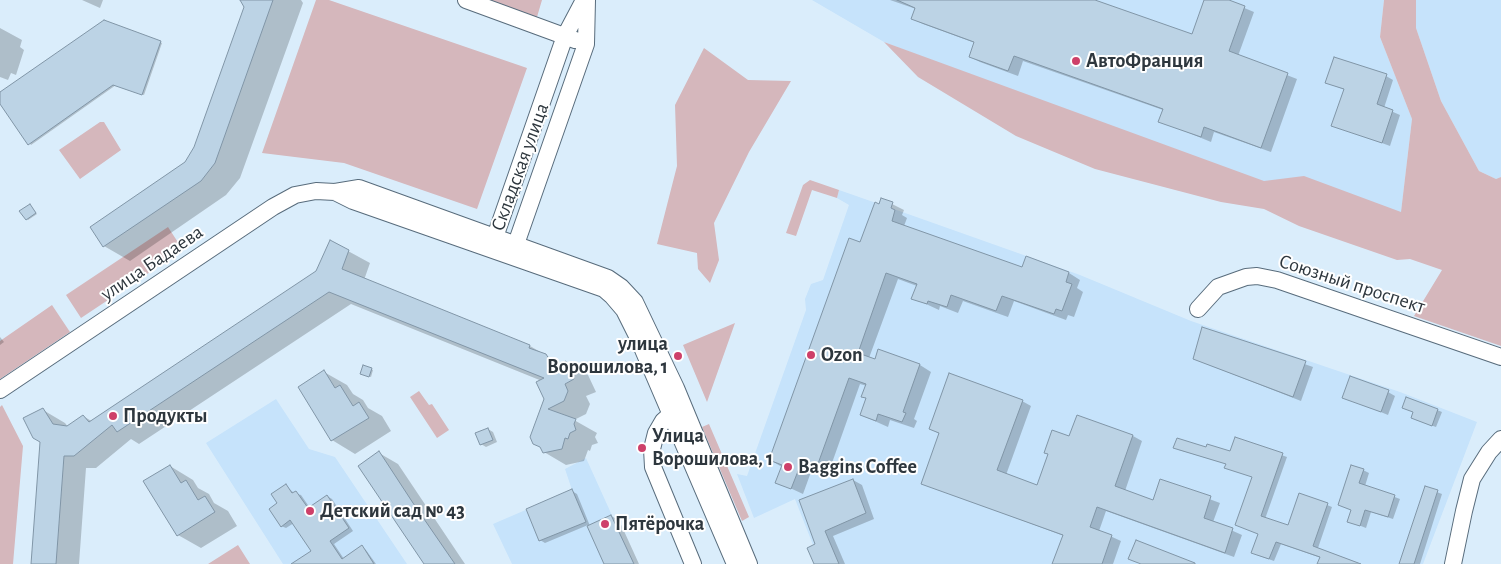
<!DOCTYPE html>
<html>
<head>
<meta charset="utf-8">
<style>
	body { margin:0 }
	canvas { display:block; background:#daedfb }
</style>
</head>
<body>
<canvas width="1501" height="564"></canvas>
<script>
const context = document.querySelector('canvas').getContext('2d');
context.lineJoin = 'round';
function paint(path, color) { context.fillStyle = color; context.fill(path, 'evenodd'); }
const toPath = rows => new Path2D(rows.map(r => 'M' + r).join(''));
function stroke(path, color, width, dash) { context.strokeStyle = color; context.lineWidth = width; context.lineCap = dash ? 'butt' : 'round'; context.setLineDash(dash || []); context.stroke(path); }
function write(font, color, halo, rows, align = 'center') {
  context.font = font + ' "Alegreya Sans",sans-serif'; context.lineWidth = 4; context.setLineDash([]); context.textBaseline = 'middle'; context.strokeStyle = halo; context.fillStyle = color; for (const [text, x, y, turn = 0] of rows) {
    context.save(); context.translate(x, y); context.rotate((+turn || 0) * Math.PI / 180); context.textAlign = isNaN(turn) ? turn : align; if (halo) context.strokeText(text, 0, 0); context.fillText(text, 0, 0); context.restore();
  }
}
paint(toPath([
	[812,0,1384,0,1380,37,1412,119,1401,212,1389,236,884,42],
	[1416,0,1501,0,1501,177,1496,179,1479,171,1441,101,1416,28],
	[839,190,879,204,881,198,893,202,891,208,1080,275,1191,321,1400,392,1477,422,1423,564,814,564,807,548,813,545,795,499,754,518,737,474,747,476,806,310,805,299,811,284,823,280,849,205,837,198],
	[276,399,309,449,335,457,407,564,283,564,206,443],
	[586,458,634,564,512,564,493,524,572,490,565,469]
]), '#c6e3fb');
paint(toPath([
	[316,0,329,0,527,68,477,209,344,163,262,153],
	[489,0,542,0,537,17],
	[1384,0,1416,0,1416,28,1441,101,1479,171,1496,179,1501,177,1501,346,1414,316,1442,270,1410,259,1397,260,1299,226,1264,209,1221,202,1095,169,1016,136,918,77,884,42,1264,181,1304,176,1401,212,1412,119,1380,37],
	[704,48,748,80,791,81,749,152,714,223,719,260,710,283,698,269,697,253,657,244,677,166,675,105],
	[100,122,104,122,121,150,80,179,59,150],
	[810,180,839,190,837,198,812,190,796,236,786,233,803,185],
	[168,227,183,250,81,318,66,295],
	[52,305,70,332,0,379,0,341],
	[735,323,707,402,683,345],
	[419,391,429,405,432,404,449,430,437,438,410,397],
	[2,405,23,446,13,564,0,564,0,407],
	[709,424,749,517,742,521,702,427],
	[238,545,250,564,208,564]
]), '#d5b7bc');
paint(toPath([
	[82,0,103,0,100,8],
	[242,0,301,0,303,3,240,178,226,195,130,261,104,246,186,162,195,147,246,7],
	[890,0,1091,0,1193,36,1205,0,1225,0,1254,12,1238,56,1297,79,1271,152,1214,132,1211,142,1160,121,1163,110,1023,61,1018,76,980,62,970,57,975,43,923,24,913,19,916,9],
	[0,28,22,40,20,47,24,50,16,75,11,73,8,80,0,77],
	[160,42,162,43,144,95,116,85,31,145,0,102,0,94],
	[1386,76,1393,80,1384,108,1400,115,1390,146,1333,125,1345,90,1327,83],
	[882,199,904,210,902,215,907,218,904,226,1023,269,1069,273,1080,280,1077,288,1083,292,1074,317,1068,315,1066,320,1014,301,1008,317,963,301,958,313,940,306,939,310,913,298,917,286,898,279,869,358,876,361,879,351,920,365,931,372,914,419,917,421,914,428,890,420,888,427,861,415,867,398,867,386,860,384,827,477,811,472,803,494,777,482,782,467,770,460],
	[30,205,37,214,28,220,27,219],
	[348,251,370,263,364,280,530,346,561,364,566,362,588,375,596,392,586,396,590,404,586,414,574,420,597,433,595,437,598,443,592,445,590,451,588,450,584,461,566,465,544,452,546,399,542,381,351,304,139,444,131,439,96,468,86,468,79,564,33,564,43,410,65,423,68,427,83,416,93,422],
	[1203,329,1313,367,1301,401,1194,359],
	[0,337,4,342,0,345],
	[371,369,373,370,371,377,363,374],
	[324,372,347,385,353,394,363,400,368,408,382,416,391,431,355,454,332,440,299,387],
	[1388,392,1395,396,1388,415,1344,397],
	[1022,401,1031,406,1006,475,1038,486,1049,455,1046,453,1070,438,1133,436,1142,441,1125,491,1154,501,1161,481,1220,503,1213,522,1242,535,1234,557,1106,511,1099,531,1121,541,1113,564,1053,564,1064,536,922,483,940,434,930,429],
	[1437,410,1442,412,1436,427,1416,420],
	[488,429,493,432,497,442,486,447,481,444],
	[1235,439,1287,457,1265,519,1289,527,1327,505,1332,507,1318,548,1361,564,1318,564,1321,558,1281,544,1274,561,1257,555,1260,534,1253,477,1227,464,1179,450,1207,449,1231,453],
	[379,453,398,464,465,564,426,564],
	[170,466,193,480,198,488,209,494,214,503,228,511,237,526,201,548,178,535],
	[1363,470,1369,473,1365,486,1400,499,1393,519,1371,512,1366,528,1348,521,1352,510,1339,505],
	[853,480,862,485,874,519,833,536,845,564,816,564,817,545],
	[286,486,294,493,301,495,310,508,327,496,332,499,353,531,334,544,344,559,362,547,366,550,376,564,304,564,312,551,294,523,286,528,281,526,279,503],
	[1426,488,1442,494,1420,564,1400,564],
	[572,491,577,494,590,526,611,516,619,520,639,564,605,564,588,525,545,543,540,540]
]), '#0003');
const building = toPath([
	[240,0,273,0,215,163,201,181,103,247,90,227,185,162,194,147,244,7,240,0],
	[897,0,1095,0,1192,34,1204,0,1229,0,1245,6,1229,51,1288,73,1261,148,1204,127,1201,137,1158,122,1163,109,1014,56,1008,71,969,57,974,42,911,19,915,8,897,0],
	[104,20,161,41,142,95,113,85,28,145,0,104,0,92,104,20],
	[1334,57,1387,74,1377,104,1393,110,1382,143,1331,126,1344,89,1325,83,1334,57],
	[881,198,893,202,891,208,895,210,892,221,1022,267,1026,256,1069,272,1066,282,1072,284,1062,311,1056,309,1054,314,1002,296,996,311,951,295,947,307,928,301,927,304,911,299,917,284,886,273,858,353,875,359,878,349,920,364,903,412,906,413,902,422,878,414,876,421,860,415,866,398,861,397,866,384,849,378,815,472,800,466,791,489,775,483,782,465,769,460,849,238,860,242,875,202,879,204,881,198],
	[30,204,36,213,26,220,19,211,30,204],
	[330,240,349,250,342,269,530,345,529,348,546,354,549,359,553,358,556,365,566,361,574,379,565,384,568,391,564,401,548,409,576,419,574,424,576,430,570,433,568,439,565,438,562,449,543,453,540,447,533,444,530,437,544,399,536,382,544,378,329,292,117,432,112,425,74,456,64,456,56,564,31,564,40,442,33,438,23,418,43,408,53,424,67,426,83,415,89,422,316,271,330,240],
	[1202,327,1306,361,1293,397,1193,359,1202,327],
	[363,365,372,368,369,377,360,374,363,365],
	[324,370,335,388,340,385,353,406,359,402,369,418,331,441,298,387,324,370],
	[949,373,1023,400,997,470,1037,485,1048,454,1044,453,1052,430,1069,436,1077,415,1133,435,1115,486,1153,500,1160,479,1211,496,1204,518,1233,528,1225,553,1097,507,1090,527,1112,535,1102,564,1052,564,1063,535,921,484,939,433,929,429,949,373],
	[1350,376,1389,390,1381,412,1342,398,1350,376],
	[1406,397,1438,409,1432,426,1411,418,1413,412,1402,408,1406,397],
	[488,428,493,440,480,445,475,433,488,428],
	[1235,437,1283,453,1261,516,1288,525,1299,493,1328,503,1313,546,1361,564,1317,564,1320,557,1276,542,1269,559,1251,553,1258,534,1235,525,1252,477,1224,468,1226,464,1173,448,1177,438,1206,447,1207,444,1230,451,1235,437],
	[379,451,413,503,455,564,424,564,358,466,379,451],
	[170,465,181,483,186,480,198,500,205,496,215,512,177,536,143,481,170,465],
	[1351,465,1364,469,1359,483,1395,495,1388,517,1365,510,1360,526,1347,522,1351,510,1338,505,1351,465],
	[853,479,866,513,825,531,839,564,814,564,807,548,815,544,799,500,853,479],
	[286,484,292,493,296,491,308,508,327,495,349,528,330,541,342,559,362,545,374,564,291,564,311,551,290,520,281,527,269,509,277,503,271,494,286,484],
	[1425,486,1438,490,1414,564,1399,564,1425,486],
	[572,489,586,522,539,541,526,509,572,489],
	[611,515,634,564,604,564,587,526,611,515],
	[1136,540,1195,563,1195,564,1141,564,1128,559,1136,540]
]);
paint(building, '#bcd3e5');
stroke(building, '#8196a7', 1);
const minor = toPath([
	[466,0,575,40],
	[335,192,353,201,604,289,612,296,624,310,638,338,735,564],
	[500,246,495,237,565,36,584,0],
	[508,251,516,244,586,44,587,0],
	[1198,309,1218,287,1246,277,1257,276,1277,280,1501,357],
	[0,390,273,207,295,195,316,191,335,192,359,188,608,278,621,287,635,302,676,388,749,564],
	[671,414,663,421,656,433,652,449,653,467,693,564],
	[1453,564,1464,511,1472,479,1489,452,1501,439]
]);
stroke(minor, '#586c7c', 18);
stroke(minor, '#fff', 16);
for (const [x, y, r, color] of [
	[1076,61,5,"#ce4069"],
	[811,355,5,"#ce4069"],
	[678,356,5,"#ce4069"],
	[113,416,5,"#ce4069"],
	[642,448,5,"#ce4069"],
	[788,467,5,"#ce4069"],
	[310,511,5,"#ce4069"],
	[605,524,5,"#ce4069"]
]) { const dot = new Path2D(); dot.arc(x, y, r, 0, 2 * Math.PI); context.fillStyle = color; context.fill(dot); stroke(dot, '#fff', 2); }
write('bold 20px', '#2e373e', '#fff', [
	["АвтоФранция",1086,61],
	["улица",668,344,"right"],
	["Ворошилова, 1",668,367,"right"],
	["Ozon",821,355],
	["Продукты",123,416],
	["Улица",652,436],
	["Ворошилова, 1",652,459],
	["Baggins Coffee",798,467],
	["Детский сад № 43",320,511],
	["Пятёрочка",615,524]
], 'left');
write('20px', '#2e373e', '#fff', [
	["Складская улица",520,167,-70],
	["улица Бадаева",152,263,-34],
	["Союзный проспект",1352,284,18]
]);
</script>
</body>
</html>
